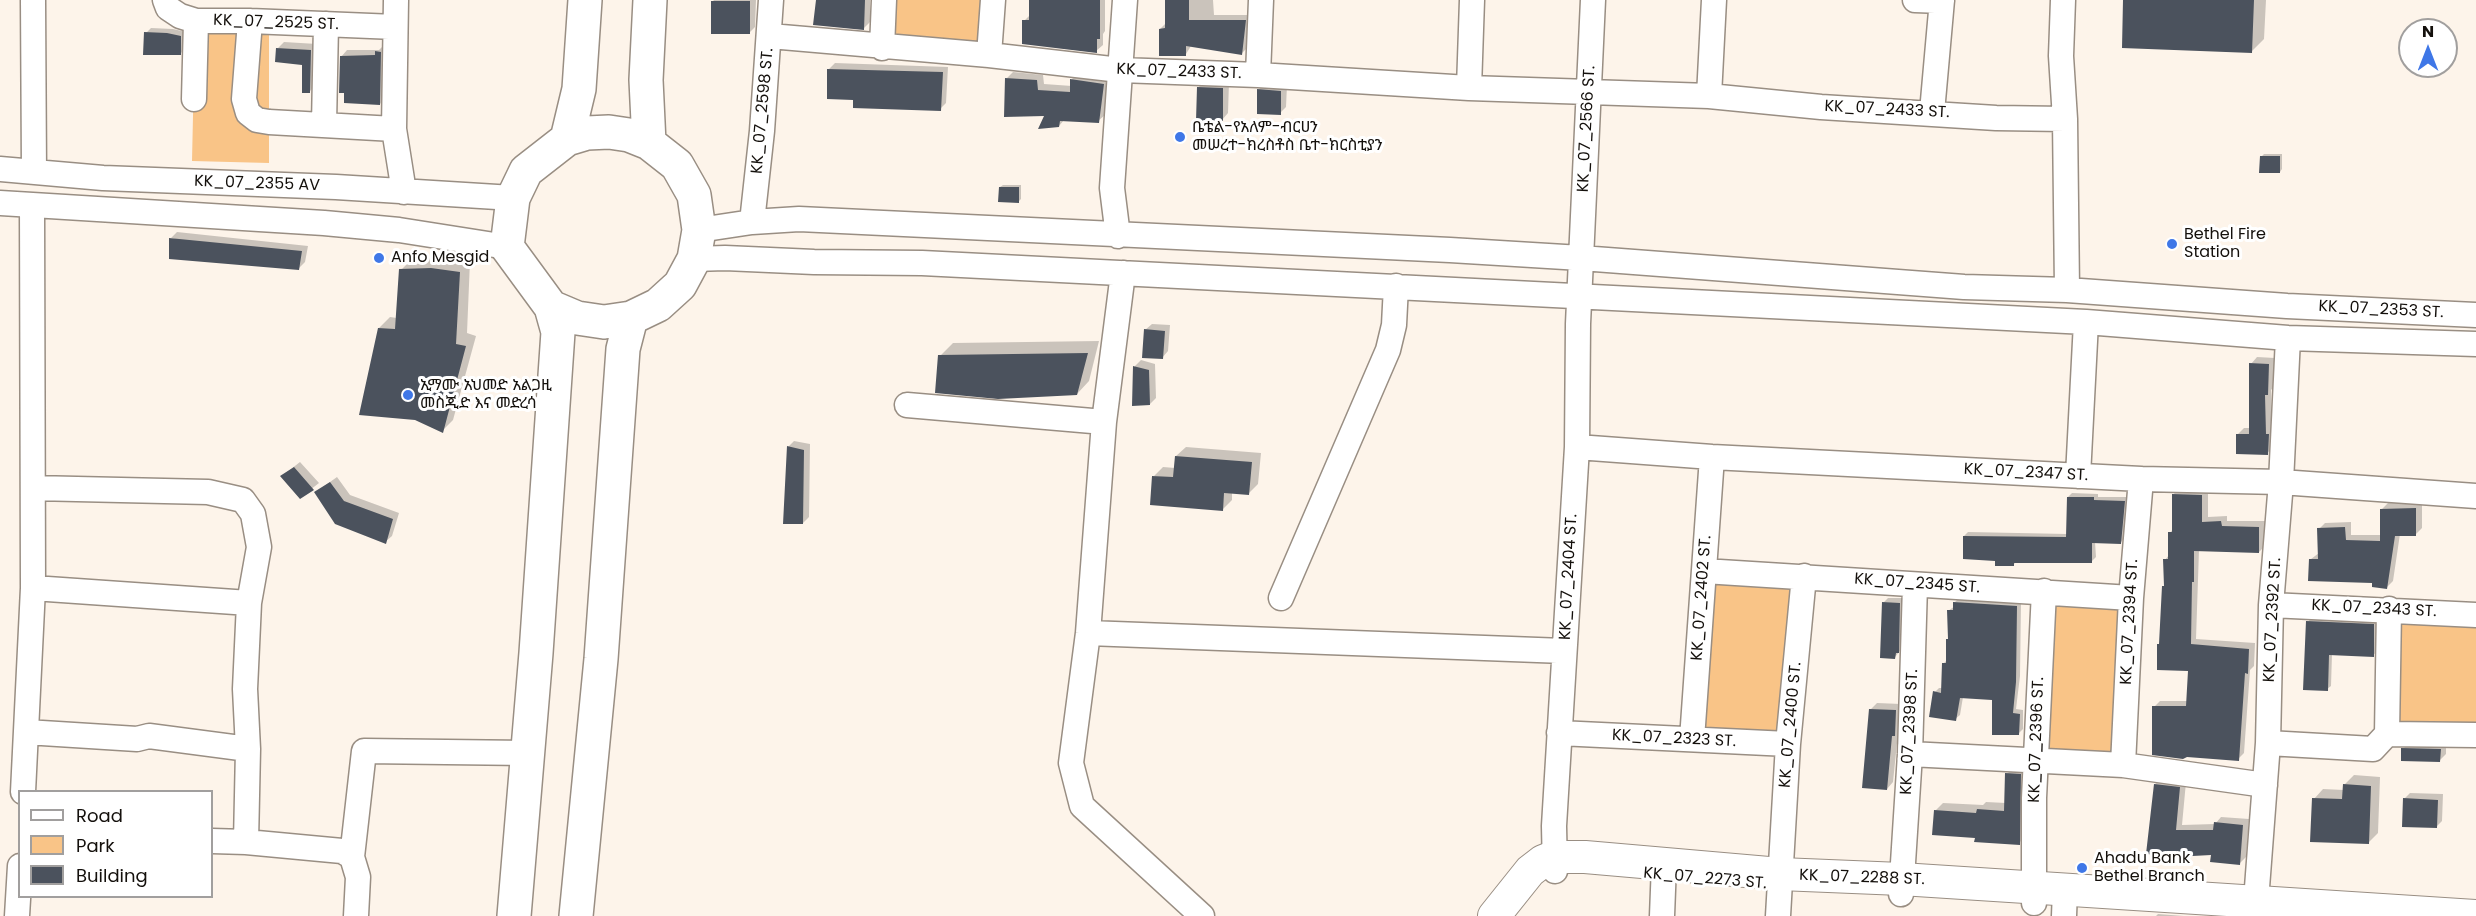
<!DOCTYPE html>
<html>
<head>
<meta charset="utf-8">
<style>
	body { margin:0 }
	#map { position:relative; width:2476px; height:916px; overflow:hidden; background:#fdf4ea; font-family:Poppins,sans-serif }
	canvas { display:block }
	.legend { position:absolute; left:18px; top:790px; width:195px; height:108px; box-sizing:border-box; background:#fff; border:2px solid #a19f9e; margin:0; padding:8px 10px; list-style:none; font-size:18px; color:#14100c }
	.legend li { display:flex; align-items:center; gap:12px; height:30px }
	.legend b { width:30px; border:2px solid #a19f9e }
	.north { position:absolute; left:2398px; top:18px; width:60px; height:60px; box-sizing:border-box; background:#fff; border:2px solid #a19f9e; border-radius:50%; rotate:0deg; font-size:16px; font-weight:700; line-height:24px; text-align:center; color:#14100c }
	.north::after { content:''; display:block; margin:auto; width:21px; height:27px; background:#3f77e7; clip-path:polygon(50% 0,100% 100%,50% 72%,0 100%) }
</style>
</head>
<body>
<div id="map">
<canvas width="2476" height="916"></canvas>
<ul class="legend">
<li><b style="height:8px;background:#fff"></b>Road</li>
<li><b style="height:16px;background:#f9c487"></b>Park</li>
<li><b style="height:16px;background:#4b525d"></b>Building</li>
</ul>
<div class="north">N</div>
</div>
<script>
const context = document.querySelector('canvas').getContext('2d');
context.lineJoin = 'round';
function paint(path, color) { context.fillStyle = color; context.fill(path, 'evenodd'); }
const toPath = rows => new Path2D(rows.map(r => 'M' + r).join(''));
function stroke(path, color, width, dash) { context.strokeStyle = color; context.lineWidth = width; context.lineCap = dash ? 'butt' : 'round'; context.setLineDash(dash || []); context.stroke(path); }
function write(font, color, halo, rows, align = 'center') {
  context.font = font + ' Poppins,"Noto Sans Ethiopic",sans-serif'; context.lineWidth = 6; context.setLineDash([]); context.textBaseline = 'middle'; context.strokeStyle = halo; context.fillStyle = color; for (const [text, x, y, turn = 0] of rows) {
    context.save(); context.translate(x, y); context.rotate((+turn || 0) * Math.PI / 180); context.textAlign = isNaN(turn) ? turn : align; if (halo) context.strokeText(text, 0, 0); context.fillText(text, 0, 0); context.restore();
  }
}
paint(toPath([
	[884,0,993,0,989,55,882,48],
	[195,26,269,29,269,163,192,161],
	[1704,571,1804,576,1788,744,1692,739],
	[2044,591,2131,598,2123,765,2036,762],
	[2389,609,2476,615,2476,735,2387,734]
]), '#f9c487');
paint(toPath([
	[714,0,756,0,755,27,749,33,713,1],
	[817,0,870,0,870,22,864,28],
	[1031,0,1105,0,1105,31,1103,34,1103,45,1096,51,1024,21,1030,15],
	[1166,0,1213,0,1214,15,1251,15,1248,47,1242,53,1191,46,1186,54,1160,29,1166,23],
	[2125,0,2266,0,2264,39,2252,51],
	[151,28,173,29,186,32,185,49,180,54,146,33],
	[284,42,317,44,316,85,310,91,304,63,278,48],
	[383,46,386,46,386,97,380,104,341,57,347,50,379,50],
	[835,63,948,67,946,103,940,109,854,99,829,69],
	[1013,72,1043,75,1044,84,1072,86,1072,79,1078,73,1109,78,1105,115,1098,121,1064,120,1059,126,1007,78],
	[1204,81,1229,82,1228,113,1222,120,1198,88],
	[1264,84,1287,85,1286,107,1280,113,1258,90],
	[2264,154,2282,154,2282,169,2280,172,2261,157],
	[1003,185,1021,185,1021,199,1018,202,1000,187],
	[177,232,308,246,305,262,299,268,171,238],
	[443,258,470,261,467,333,476,336,453,420,442,431,379,328,390,317,397,318,401,270,412,259],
	[1152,324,1170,325,1168,351,1162,358,1145,330],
	[1099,341,1089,381,1077,394,940,356,953,343],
	[2257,357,2275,358,2274,387,2271,390,2272,428,2275,428,2274,447,2267,453,2238,434,2244,428,2250,428,2251,364],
	[1141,360,1155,364,1156,398,1150,404,1134,404,1135,366],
	[794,441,810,444,809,517,803,523,788,447],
	[1186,447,1261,453,1258,484,1249,493,1232,492,1232,500,1222,510,1154,476,1163,467,1175,468,1176,456],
	[300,462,319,483,301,497,282,476],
	[337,477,350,495,399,513,392,536,385,542,316,492],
	[2179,488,2208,489,2208,517,2227,516,2227,521,2265,521,2265,546,2259,552,2199,550,2196,639,2255,643,2254,666,2250,670,2244,753,2238,759,2154,707,2160,701,2187,701,2190,669,2161,643,2166,584,2165,560,2169,555,2170,533,2173,529,2173,495],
	[2072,493,2098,494,2098,497,2128,497,2125,538,2121,542,2095,542,2096,557,2092,561,2016,562,2013,565,1997,559,1964,536,1968,532,2068,534,2068,497],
	[2388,503,2422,503,2422,528,2416,534,2400,534,2393,581,2387,587,2311,559,2319,553,2319,529,2325,523,2351,522,2351,535,2382,535,2382,509],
	[1888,598,1905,598,1903,647,1895,657,1883,603],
	[1959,598,2021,602,2020,676,2016,709,2023,710,2023,729,2019,733,1994,698,1963,697,1960,715,1955,719,1935,692,1939,688,1943,688,1943,664,1948,659,1948,611,1955,606,1954,603],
	[2311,618,2377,621,2377,652,2373,655,2332,654,2331,686,2327,689,2308,622],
	[1877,703,1901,704,1893,782,1887,789,1871,709],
	[2409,743,2446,743,2446,754,2439,761,2403,749],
	[2015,766,2028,767,2027,835,2019,843,1976,836,1935,811,1943,803,1983,805,1986,802,2006,803,2007,774],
	[2354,775,2380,777,2378,833,2368,843,2314,799,2323,789,2344,790,2344,785],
	[2161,778,2186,782,2182,825,2215,824,2221,817,2249,819,2246,857,2240,863,2213,854,2174,856,2155,784],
	[2410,793,2443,794,2442,821,2436,827,2404,799],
	[2158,914,2184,916,2156,916]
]), '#0003');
paint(toPath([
	[816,0,865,0,864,30,813,25],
	[1029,0,1100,0,1100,39,1097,39,1097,53,1022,44,1022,20,1029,20],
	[1165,0,1189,0,1189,20,1246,20,1242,55,1186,46,1186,56,1159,56,1159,29,1165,28],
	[2123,0,2254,0,2252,53,2122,48],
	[711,1,750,1,750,34,711,34],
	[144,32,167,33,181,36,181,55,143,55],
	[276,48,311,50,310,93,302,93,302,65,275,62],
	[375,51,381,52,380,105,344,103,344,93,339,93,340,56,375,55],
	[827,69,943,72,941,111,853,108,853,100,827,99],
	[1005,78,1037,80,1038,90,1070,92,1070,79,1104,84,1099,123,1060,121,1059,127,1038,129,1044,116,1004,117],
	[1197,87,1223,88,1223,121,1196,121],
	[1257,89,1281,91,1281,115,1257,114],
	[2260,156,2280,156,2280,173,2259,173],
	[999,187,1019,187,1019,203,998,202],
	[169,238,302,251,299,270,169,259],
	[431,268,460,272,456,344,466,346,443,433,415,420,359,415,378,328,395,329,399,269],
	[1144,329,1165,331,1163,359,1142,358],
	[1088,353,1077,395,998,399,935,393,938,355],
	[2249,363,2269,364,2268,395,2265,395,2266,434,2269,434,2268,455,2236,454,2236,434,2249,434],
	[1133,366,1149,370,1150,405,1132,406],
	[787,446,804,450,803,524,783,524],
	[1175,456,1252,462,1249,495,1224,493,1223,511,1150,505,1152,476,1173,477],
	[294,467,314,490,300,499,280,476],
	[330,482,344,501,393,519,386,544,335,524,314,492],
	[2172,494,2202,495,2202,522,2221,521,2222,526,2259,527,2259,553,2194,551,2194,582,2192,582,2191,644,2249,649,2248,674,2245,673,2239,761,2187,757,2183,759,2152,755,2152,706,2186,706,2188,671,2157,670,2157,644,2159,644,2162,586,2164,586,2163,559,2168,559,2168,532,2172,532],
	[2067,497,2094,497,2094,500,2125,501,2121,544,2092,543,2092,563,2014,563,2014,566,1995,566,1995,561,1963,559,1963,536,2066,537],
	[2416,508,2416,536,2395,536,2387,589,2372,587,2372,583,2308,581,2309,559,2318,559,2317,528,2345,527,2346,540,2380,541,2380,509],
	[1882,602,1900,603,1899,653,1896,653,1895,659,1880,658],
	[1953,602,2017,606,2016,682,2013,713,2020,714,2019,735,1992,735,1992,700,1960,698,1956,721,1929,717,1933,691,1941,693,1942,663,1946,663,1946,639,1948,639,1947,610,1953,610],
	[2306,621,2374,624,2374,657,2329,655,2328,691,2303,690],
	[1869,709,1896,710,1895,736,1892,736,1887,790,1862,788],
	[2401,748,2441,749,2440,762,2401,761],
	[2005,773,2021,774,2020,845,1974,842,1975,838,1932,835,1934,810,1976,813,1977,809,2004,811],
	[2154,784,2180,787,2176,830,2213,830,2214,822,2243,825,2240,865,2210,862,2211,855,2174,857,2146,854],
	[2343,784,2371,786,2369,844,2310,842,2312,798,2342,799],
	[2403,798,2438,800,2437,828,2402,827]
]), '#4b525d');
const minor = toPath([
	[33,0,34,172],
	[165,0,168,8,180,16,196,21,250,21,395,27],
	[396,0,394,129,404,192],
	[1915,0,1942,1],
	[2063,0,2061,56,2065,119,2067,290],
	[250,21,244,99,248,113,257,120,269,122,394,129],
	[770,36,989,55,1120,70,1258,75,1469,88,1709,96,1821,107,1996,118,2065,119],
	[882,48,884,0],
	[989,55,993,0],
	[1258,75,1261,0],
	[1469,88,1472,0],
	[1709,96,1714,0],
	[194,99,196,21],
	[1932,112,1942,0],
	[324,125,326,24],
	[0,169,103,178,336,187,513,198],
	[0,203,324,223,399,230,507,247],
	[752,222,762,131,771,0],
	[699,230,752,222,799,219,1450,250,1581,258,1964,287,2067,290,2287,306,2476,315],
	[1118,236,1112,188,1125,0],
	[694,259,725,258,814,262,922,263,2086,322,2288,338,2476,344],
	[1123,273,1104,422,1088,633,1071,763,1082,806,1202,916],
	[907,405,1104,422],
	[1577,447,1712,457,2141,479,2281,482,2476,496],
	[2078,476,2086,322],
	[33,488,208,492,243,500,253,514,259,547,249,603,245,689,248,749,246,842,342,851,352,857,358,877,356,916],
	[1704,571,2131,598],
	[33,588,249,603],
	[1281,598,1388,350,1394,325,1396,286],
	[2271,605,2476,615],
	[1088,633,1564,651],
	[26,732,137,739,149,736,248,749],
	[1559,733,1788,744],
	[2387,734,2389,609],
	[2387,734,2476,735],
	[1692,739,1712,457],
	[2268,743,2373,749,2387,734],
	[1910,754,2123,765,2265,785],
	[2123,765,2131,598,2141,479],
	[23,792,33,588,32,205],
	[212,841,246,842],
	[352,857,364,751,528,753],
	[1555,871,1554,826,1577,447,1578,324,1593,0],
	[1901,894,1910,754,1915,585],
	[2034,903,2034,798,2044,591],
	[2255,914,2268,743,2271,605,2281,482,2288,338],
	[17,916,20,866],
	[1662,916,1664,864],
	[1778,916,1788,744,1804,576],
	[2064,916,2065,890]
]);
const major = toPath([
	[1494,916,1530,871,1543,861,1553,857,1585,857,1780,874,1901,879,2476,916]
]);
const highway = toPath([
	[567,139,579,89,585,0],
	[649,143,646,80,650,0],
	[514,916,536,653,558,332,551,307,507,247,513,198,526,171,567,139,587,133,609,132,629,135,649,143,677,165,694,195,699,230,694,259,680,285,658,305,631,318,604,322,577,318,551,307],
	[576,916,601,659,623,349,631,318]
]);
stroke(minor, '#998e83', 27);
stroke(major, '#998e83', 34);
stroke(highway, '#998e83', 36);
stroke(minor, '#fff', 24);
stroke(major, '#fff', 32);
stroke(highway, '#fff', 33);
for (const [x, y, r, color] of [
	[1180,137,6,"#3f77e7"],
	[2172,244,6,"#3f77e7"],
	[379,258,6,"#3f77e7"],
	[408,395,6,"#3f77e7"],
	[2082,868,6,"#3f77e7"]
]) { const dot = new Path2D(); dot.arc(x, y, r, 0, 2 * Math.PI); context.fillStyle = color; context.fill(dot); stroke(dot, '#fff', 2); }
write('16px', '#14100c', '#fff', [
	["KK_07_2525 ST.",276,23,2],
	["KK_07_2433 ST.",1179,72,2],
	["KK_07_2433 ST.",1887,110,3],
	["KK_07_2598 ST.",763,111,-85],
	["KK_07_2566 ST.",1587,129,-87],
	["KK_07_2355 AV",257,184,2],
	["KK_07_2353 ST.",2381,310,3],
	["KK_07_2347 ST.",2026,473,3],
	["KK_07_2404 ST.",1569,577,-87],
	["KK_07_2345 ST.",1917,584,4],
	["KK_07_2402 ST.",1702,598,-86],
	["KK_07_2343 ST.",2374,609,3],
	["KK_07_2392 ST.",2273,620,-87],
	["KK_07_2394 ST.",2130,622,-87],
	["KK_07_2400 ST.",1791,725,-85],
	["KK_07_2398 ST.",1910,732,-87],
	["KK_07_2323 ST.",1674,739,3],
	["KK_07_2396 ST.",2037,740,-88],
	["KK_07_2288 ST.",1862,878,2],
	["KK_07_2273 ST.",1705,879,5]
]);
write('16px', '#14100c', '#fff', [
	["ቤቴል-የአለም-ብርሀን",1192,128],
	["መሠረተ-ክረስቶስ ቤተ-ክርስቲያን",1192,146],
	["Bethel Fire",2184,235],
	["Station",2184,253],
	["Anfo Mesgid",391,258],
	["ኢማሙ አህመድ አልጋዚ",420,386],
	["መስጂድ እና መድረሳ",420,404],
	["Ahadu Bank",2094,859],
	["Bethel Branch",2094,877]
], 'left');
</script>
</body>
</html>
